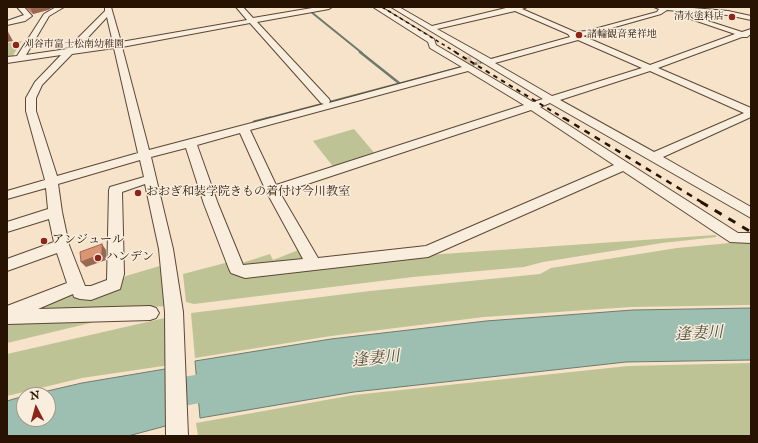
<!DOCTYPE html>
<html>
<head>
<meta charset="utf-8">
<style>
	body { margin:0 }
	#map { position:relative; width:758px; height:443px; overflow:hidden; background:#f6e3ca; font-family:"IM FELL English",serif }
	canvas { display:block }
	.frame { position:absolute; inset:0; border:8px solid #281302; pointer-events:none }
	.north { position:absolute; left:16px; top:387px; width:40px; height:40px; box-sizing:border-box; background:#f9eddd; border:1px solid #a59685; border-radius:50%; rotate:354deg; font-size:11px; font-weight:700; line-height:16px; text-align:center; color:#281302 }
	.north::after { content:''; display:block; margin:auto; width:14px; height:18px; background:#8f2418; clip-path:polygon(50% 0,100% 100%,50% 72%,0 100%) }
</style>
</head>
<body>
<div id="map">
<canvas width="758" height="443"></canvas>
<div class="frame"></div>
<div class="north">N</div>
</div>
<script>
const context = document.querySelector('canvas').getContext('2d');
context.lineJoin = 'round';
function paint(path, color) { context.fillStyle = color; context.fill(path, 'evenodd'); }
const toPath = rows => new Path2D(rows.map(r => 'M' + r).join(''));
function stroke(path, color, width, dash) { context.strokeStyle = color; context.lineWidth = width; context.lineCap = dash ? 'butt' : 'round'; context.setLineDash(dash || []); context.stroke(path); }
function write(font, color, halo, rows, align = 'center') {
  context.font = font + ' "IM FELL English","Noto Serif JP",serif'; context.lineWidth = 3; context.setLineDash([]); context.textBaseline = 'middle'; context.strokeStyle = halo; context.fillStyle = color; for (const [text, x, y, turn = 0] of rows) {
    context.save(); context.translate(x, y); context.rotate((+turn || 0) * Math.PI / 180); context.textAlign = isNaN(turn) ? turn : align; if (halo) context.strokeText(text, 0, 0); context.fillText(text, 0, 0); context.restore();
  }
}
paint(toPath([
	[22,41,12,57,7,58,7,43],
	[354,129,377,156,335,169,313,141],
	[715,235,717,237,662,243,543,262,524,267,413,277,194,304,186,302,183,274,229,262,232,273,428,255],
	[751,241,751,305,631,307,484,317,331,336,195,358,191,313,370,291,540,274,551,268,677,248],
	[301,249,308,261,245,270,242,263,270,254,273,260],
	[163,265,170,306,31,312,68,294,87,298,118,285,126,276],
	[169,317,170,365,82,378,7,396,7,354],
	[107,319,7,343,7,321],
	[751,363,751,435,198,436,196,423,354,395,628,366]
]), '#bec396');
const water = toPath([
	[751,308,751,360,626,362,354,392,200,418,195,361,331,339,486,321,633,310,751,308],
	[171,368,173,424,128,436,7,436,7,401,24,396,24,419,48,419,48,395,30,395,82,383,171,368]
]);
paint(water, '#9dbfb1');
stroke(water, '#6e7a6b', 1);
stroke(toPath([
	[305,7,362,53],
	[514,53,520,51]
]), '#6e7a6b', 2);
stroke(toPath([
	[360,52,399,83],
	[467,66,518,52],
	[266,119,459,68]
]), '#6e7a6b', 2.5);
stroke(toPath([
	[254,122,270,118]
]), '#6e7a6b', 3);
paint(toPath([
	[226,370,236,374,241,384,236,394,226,398,158,411,147,407,143,396,147,385,158,381,226,370]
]), '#9dbfb1');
stroke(toPath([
	[462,63,479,59]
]), '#d7c4ac', 10, [10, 4.5]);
const minor = toPath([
	[17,7,24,7,32,16,25,21,7,25,7,21,24,15,17,7],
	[56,7,64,7,49,16,26,55,67,49,105,11,105,7,111,7,121,42,247,20,236,7,243,7,253,18,318,7,332,7,329,9,257,22,329,99,330,101,329,103,462,67,430,48,428,42,373,7,381,7,434,39,436,45,533,102,543,99,391,7,399,7,432,26,510,7,527,7,522,9,575,32,587,31,657,12,659,9,654,7,681,7,728,11,751,16,751,20,728,15,667,10,661,14,583,36,650,65,735,34,682,16,682,14,686,14,742,32,751,29,751,34,747,37,742,37,658,68,751,108,751,117,663,157,751,207,751,218,550,103,540,107,738,233,751,233,751,243,730,242,623,171,428,257,245,278,231,273,229,269,204,204,186,148,151,157,173,249,183,312,188,436,166,436,165,312,159,249,145,184,122,192,124,274,120,289,91,300,80,299,74,297,73,294,38,309,150,306,156,308,159,313,156,318,150,320,7,324,7,306,67,283,57,253,7,271,7,259,54,242,49,219,7,232,7,222,48,209,46,188,7,199,7,191,45,180,26,111,26,98,35,82,61,55,7,63,7,57,17,56,44,14,56,7],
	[515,11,568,34,570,37,491,59,437,29,515,11],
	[107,17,113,43,78,48,107,17],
	[250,23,321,103,324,104,149,150,122,47,250,23],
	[578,40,642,68,552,96,495,63,578,40],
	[114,48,138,153,57,176,36,111,36,98,42,85,72,54,114,48],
	[468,71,524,105,276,185,250,130,468,71],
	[650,71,744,113,654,152,560,100,650,71],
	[531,110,614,165,426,246,318,258,280,193,531,110],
	[240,133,266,191,303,259,243,265,218,204,197,145,240,133],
	[140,160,144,177,110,187,109,190,107,280,91,286,85,286,69,245,62,212,58,184,140,160]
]);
stroke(minor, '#5c4734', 2);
paint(minor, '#f9eddd');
stroke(toPath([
	[382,7,457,53]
]), '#281302', 1.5, [3.5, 3.5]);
stroke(toPath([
	[455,52,565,119]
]), '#281302', 2, [4.5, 4.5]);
stroke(toPath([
	[564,118,703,203]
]), '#281302', 2.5, [6, 6]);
stroke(toPath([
	[701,202,751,232]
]), '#281302', 3, [8, 8]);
paint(toPath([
	[25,7,53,7,48,10,33,14]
]), '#bb8065');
paint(toPath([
	[30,7,53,7,48,10,33,14],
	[7,30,13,41,7,42],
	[102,244,106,250,106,260,86,267,81,262]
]), '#996852');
const building = toPath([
	[102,244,102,254,81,262,80,252,102,244]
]);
paint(building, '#da9575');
stroke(building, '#996852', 1);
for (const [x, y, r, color] of [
	[732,17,4,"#8f2418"],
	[579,35,4,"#8f2418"],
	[16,45,4,"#8f2418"],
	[138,193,4,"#8f2418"],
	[44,241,4,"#8f2418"],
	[98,258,4,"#8f2418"]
]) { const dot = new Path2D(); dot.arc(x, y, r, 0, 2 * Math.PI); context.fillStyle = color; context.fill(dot); stroke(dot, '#f9eddd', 1.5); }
write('10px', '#281302', '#f9eddd', [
	["清水塗料店",724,17,"right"],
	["諸輪観音発祥地",587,35],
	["刈谷市富士松南幼稚園",24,45]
], 'left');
write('12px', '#281302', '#f9eddd', [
	["おおぎ和装学院きもの着付け今川教室",146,193],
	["アンジュール",52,241],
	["ハンデン",106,258]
], 'left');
write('italic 16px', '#514f3f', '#f9eddd', [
	["逢妻川",699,335,-3],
	["逢妻川",376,360,-6]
]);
</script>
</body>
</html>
